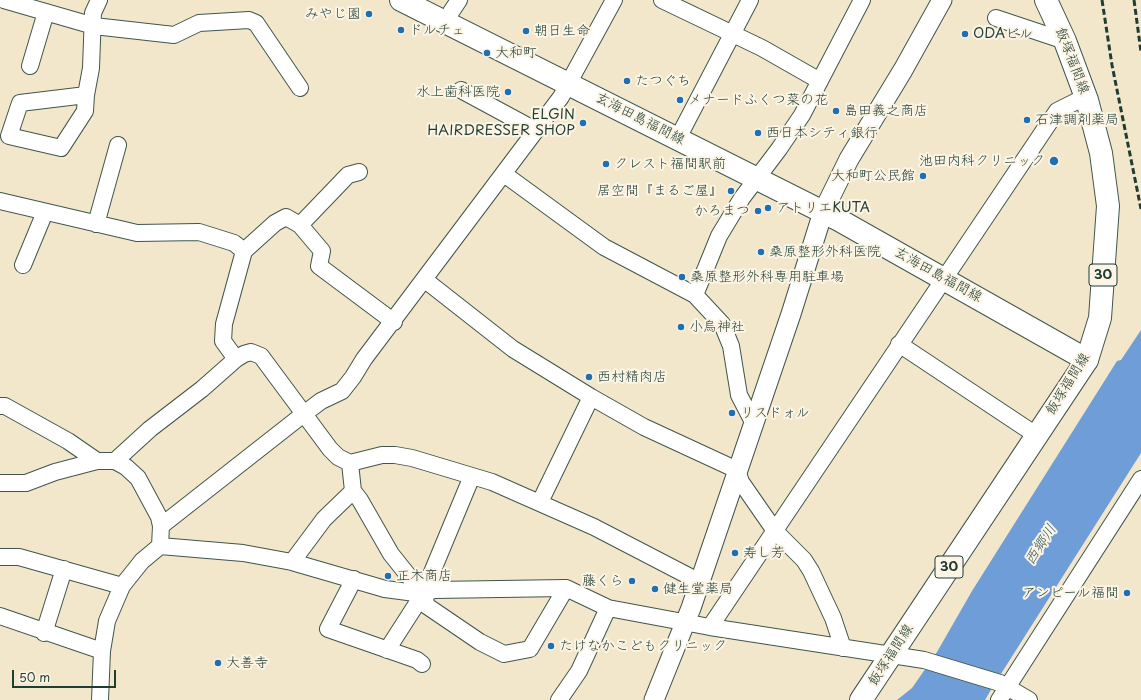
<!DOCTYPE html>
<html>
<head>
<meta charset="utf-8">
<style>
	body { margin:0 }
	#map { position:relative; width:1141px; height:700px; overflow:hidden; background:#f3e7cb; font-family:"Playpen Sans",sans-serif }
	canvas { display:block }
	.scale { position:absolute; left:12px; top:670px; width:104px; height:18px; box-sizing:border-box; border:2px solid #1f3d34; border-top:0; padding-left:5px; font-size:12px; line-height:14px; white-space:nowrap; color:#1f3d34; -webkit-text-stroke:3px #fcf5e5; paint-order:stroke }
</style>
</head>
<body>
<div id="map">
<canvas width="1141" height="700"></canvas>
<div class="scale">50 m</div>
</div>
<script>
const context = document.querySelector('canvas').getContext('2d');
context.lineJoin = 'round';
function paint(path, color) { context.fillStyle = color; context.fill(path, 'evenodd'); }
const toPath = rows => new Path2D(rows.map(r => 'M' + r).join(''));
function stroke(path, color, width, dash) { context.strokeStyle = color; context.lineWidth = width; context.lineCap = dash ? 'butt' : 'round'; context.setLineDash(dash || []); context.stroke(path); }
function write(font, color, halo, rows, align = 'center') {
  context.font = font + ' "Playpen Sans","Klee One",sans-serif'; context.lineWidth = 4; context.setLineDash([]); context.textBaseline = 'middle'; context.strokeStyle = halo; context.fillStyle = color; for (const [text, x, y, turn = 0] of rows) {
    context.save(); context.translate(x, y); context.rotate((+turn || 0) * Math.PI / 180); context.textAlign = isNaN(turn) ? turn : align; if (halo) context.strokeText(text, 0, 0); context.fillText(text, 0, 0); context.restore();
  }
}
paint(toPath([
	[1141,330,1141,453,992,688,985,700,897,700,912,688,937,652,972,591,1117,361,1121,360]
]), '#6f9dd7');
const minor = toPath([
	[4,0,94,26,174,35,199,23,249,20,256,23,300,88],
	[662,0,762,48,820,81],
	[996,18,1065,41],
	[446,22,451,12,459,0],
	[30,66,46,12],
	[461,90,535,130],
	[86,95,85,111,61,148,9,136,20,103,86,95,91,68,93,13,99,0],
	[678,138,750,0],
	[504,174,604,247,695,295,722,324,731,346,739,395,753,422],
	[0,201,137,233,199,232,234,243,244,251],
	[96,224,118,145],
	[300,225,348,175,359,172],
	[23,265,45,212],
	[425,280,513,349,591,397,644,427,737,470,741,482,775,531,804,560,811,571,833,618,843,648],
	[695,295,719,236,742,198,779,149,802,115,862,0],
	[899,344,1036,435],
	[236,359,223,341,224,324,244,251,275,223,286,217,300,225,322,251,319,266,394,322],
	[0,406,5,406,68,441,97,461],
	[115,461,126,467,138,478,159,517,161,526],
	[350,463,353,491,360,500,391,554,423,594,427,606,480,642,504,654,530,649,566,588],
	[0,483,26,483,55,472,97,461,115,461,150,429,202,389,236,359,244,354,251,352,261,356,330,449,338,457,350,463,382,455,395,455,412,458,492,482,594,527,700,582],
	[540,502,591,397],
	[160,546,161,526,305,413,321,401,342,391,353,377,364,359,561,97,614,0],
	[0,557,19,557,122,586],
	[292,562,324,519,353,491],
	[354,579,328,629,417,660,422,664],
	[0,616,102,651],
	[710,627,1057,111,1075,102,1087,100],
	[44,633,64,569],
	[387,650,423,594,472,476],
	[100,700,102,651,107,621,122,586,142,561,160,546,243,553,292,562,385,589,423,594,434,590,566,588,608,608,710,627,924,660,1000,683,1029,700],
	[559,700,579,671,608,608],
	[999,700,1141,479]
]);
const tertiary = toPath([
	[654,700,691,608,791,314,823,212,849,159,903,70,942,0]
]);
const secondary = toPath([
	[401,0,839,220,1087,360]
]);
const primary = toPath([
	[861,700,1087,360,1100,318,1108,206,1101,153,1087,100,1065,41,1046,0]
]);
stroke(minor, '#3f564b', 18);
stroke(tertiary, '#3f564b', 21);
stroke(secondary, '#3f564b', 24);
stroke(primary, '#3f564b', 24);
stroke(minor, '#fff', 16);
stroke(tertiary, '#fff', 19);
stroke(secondary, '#fff', 22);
stroke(primary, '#fff', 22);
stroke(toPath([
	[1102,0,1112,65,1141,209],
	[1134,0,1141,52]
]), '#1f3d34', 3, [6, 3]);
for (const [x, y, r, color] of [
	[369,14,4,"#1f6fb2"],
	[401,30,4,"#1f6fb2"],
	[526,31,4,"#1f6fb2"],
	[965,34,4,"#1f6fb2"],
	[487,53,4,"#1f6fb2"],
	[627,81,4,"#1f6fb2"],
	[508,92,4,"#1f6fb2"],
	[680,100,4,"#1f6fb2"],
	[836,111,4,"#1f6fb2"],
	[1027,120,4,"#1f6fb2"],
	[583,123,4,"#1f6fb2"],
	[758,133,4,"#1f6fb2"],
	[1054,161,5,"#1f6fb2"],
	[606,164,4,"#1f6fb2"],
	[923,176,4,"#1f6fb2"],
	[731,191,4,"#1f6fb2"],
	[768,208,4,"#1f6fb2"],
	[758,211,4,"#1f6fb2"],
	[761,252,4,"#1f6fb2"],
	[682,277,4,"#1f6fb2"],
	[681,327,4,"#1f6fb2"],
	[589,377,4,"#1f6fb2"],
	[732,413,4,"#1f6fb2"],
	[735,553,4,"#1f6fb2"],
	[388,576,4,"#1f6fb2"],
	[632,581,4,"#1f6fb2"],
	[655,589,4,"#1f6fb2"],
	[1127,593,4,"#1f6fb2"],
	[551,646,4,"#1f6fb2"],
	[218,663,4,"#1f6fb2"]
]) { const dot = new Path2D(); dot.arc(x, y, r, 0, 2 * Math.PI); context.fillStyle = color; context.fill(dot); stroke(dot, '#fcf5e5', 1.5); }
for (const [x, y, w] of [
	[1103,275,28],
	[949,567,28]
]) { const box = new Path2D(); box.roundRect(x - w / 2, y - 11, w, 22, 3); context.fillStyle = '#fcf5e5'; context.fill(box); stroke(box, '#1f3d34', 1); }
write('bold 13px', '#1f3d34', null, [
	["30",1103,275],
	["30",949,567]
]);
write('14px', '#1f3d34', '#fcf5e5', [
	["みやじ園",361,14,"right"],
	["ドルチェ",409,30],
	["朝日生命",534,31],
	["ODAビル",973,34],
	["大和町",495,53],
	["たつぐち",635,81],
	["水上歯科医院",500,92,"right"],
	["メナードふくつ菜の花",688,100],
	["島田義之商店",844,111],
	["ELGIN",575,115,"right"],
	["HAIRDRESSER SHOP",575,131,"right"],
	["石津調剤薬局",1035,120],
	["西日本シティ銀行",766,133],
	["池田内科クリニック",1045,161,"right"],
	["クレスト福間駅前",614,164],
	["大和町公民館",915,176,"right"],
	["居空間『まるご屋』",723,191,"right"],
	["アトリエKUTA",776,208],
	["かろまつ",750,211,"right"],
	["桑原整形外科医院",769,252],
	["桑原整形外科専用駐車場",690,277],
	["小烏神社",689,327],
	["西村精肉店",597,377],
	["リスドォル",740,413],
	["寿し芳",743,553],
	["正木商店",396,576],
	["藤くら",624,581,"right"],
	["健生堂薬局",663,589],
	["アンピール福間",1119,593,"right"],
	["たけなかこどもクリニック",559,646],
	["大善寺",226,663]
], 'left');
write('14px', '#1f3d34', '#fcf5e5', [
	["飯塚福間線",1072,61,69],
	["玄海田島福間線",640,119,27],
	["玄海田島福間線",938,275,29],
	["飯塚福間線",1068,384,-58],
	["飯塚福間線",891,655,-57]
]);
write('italic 15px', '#375a65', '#fcf5e5', [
	["西郷川",1041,545,-57]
]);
</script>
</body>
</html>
